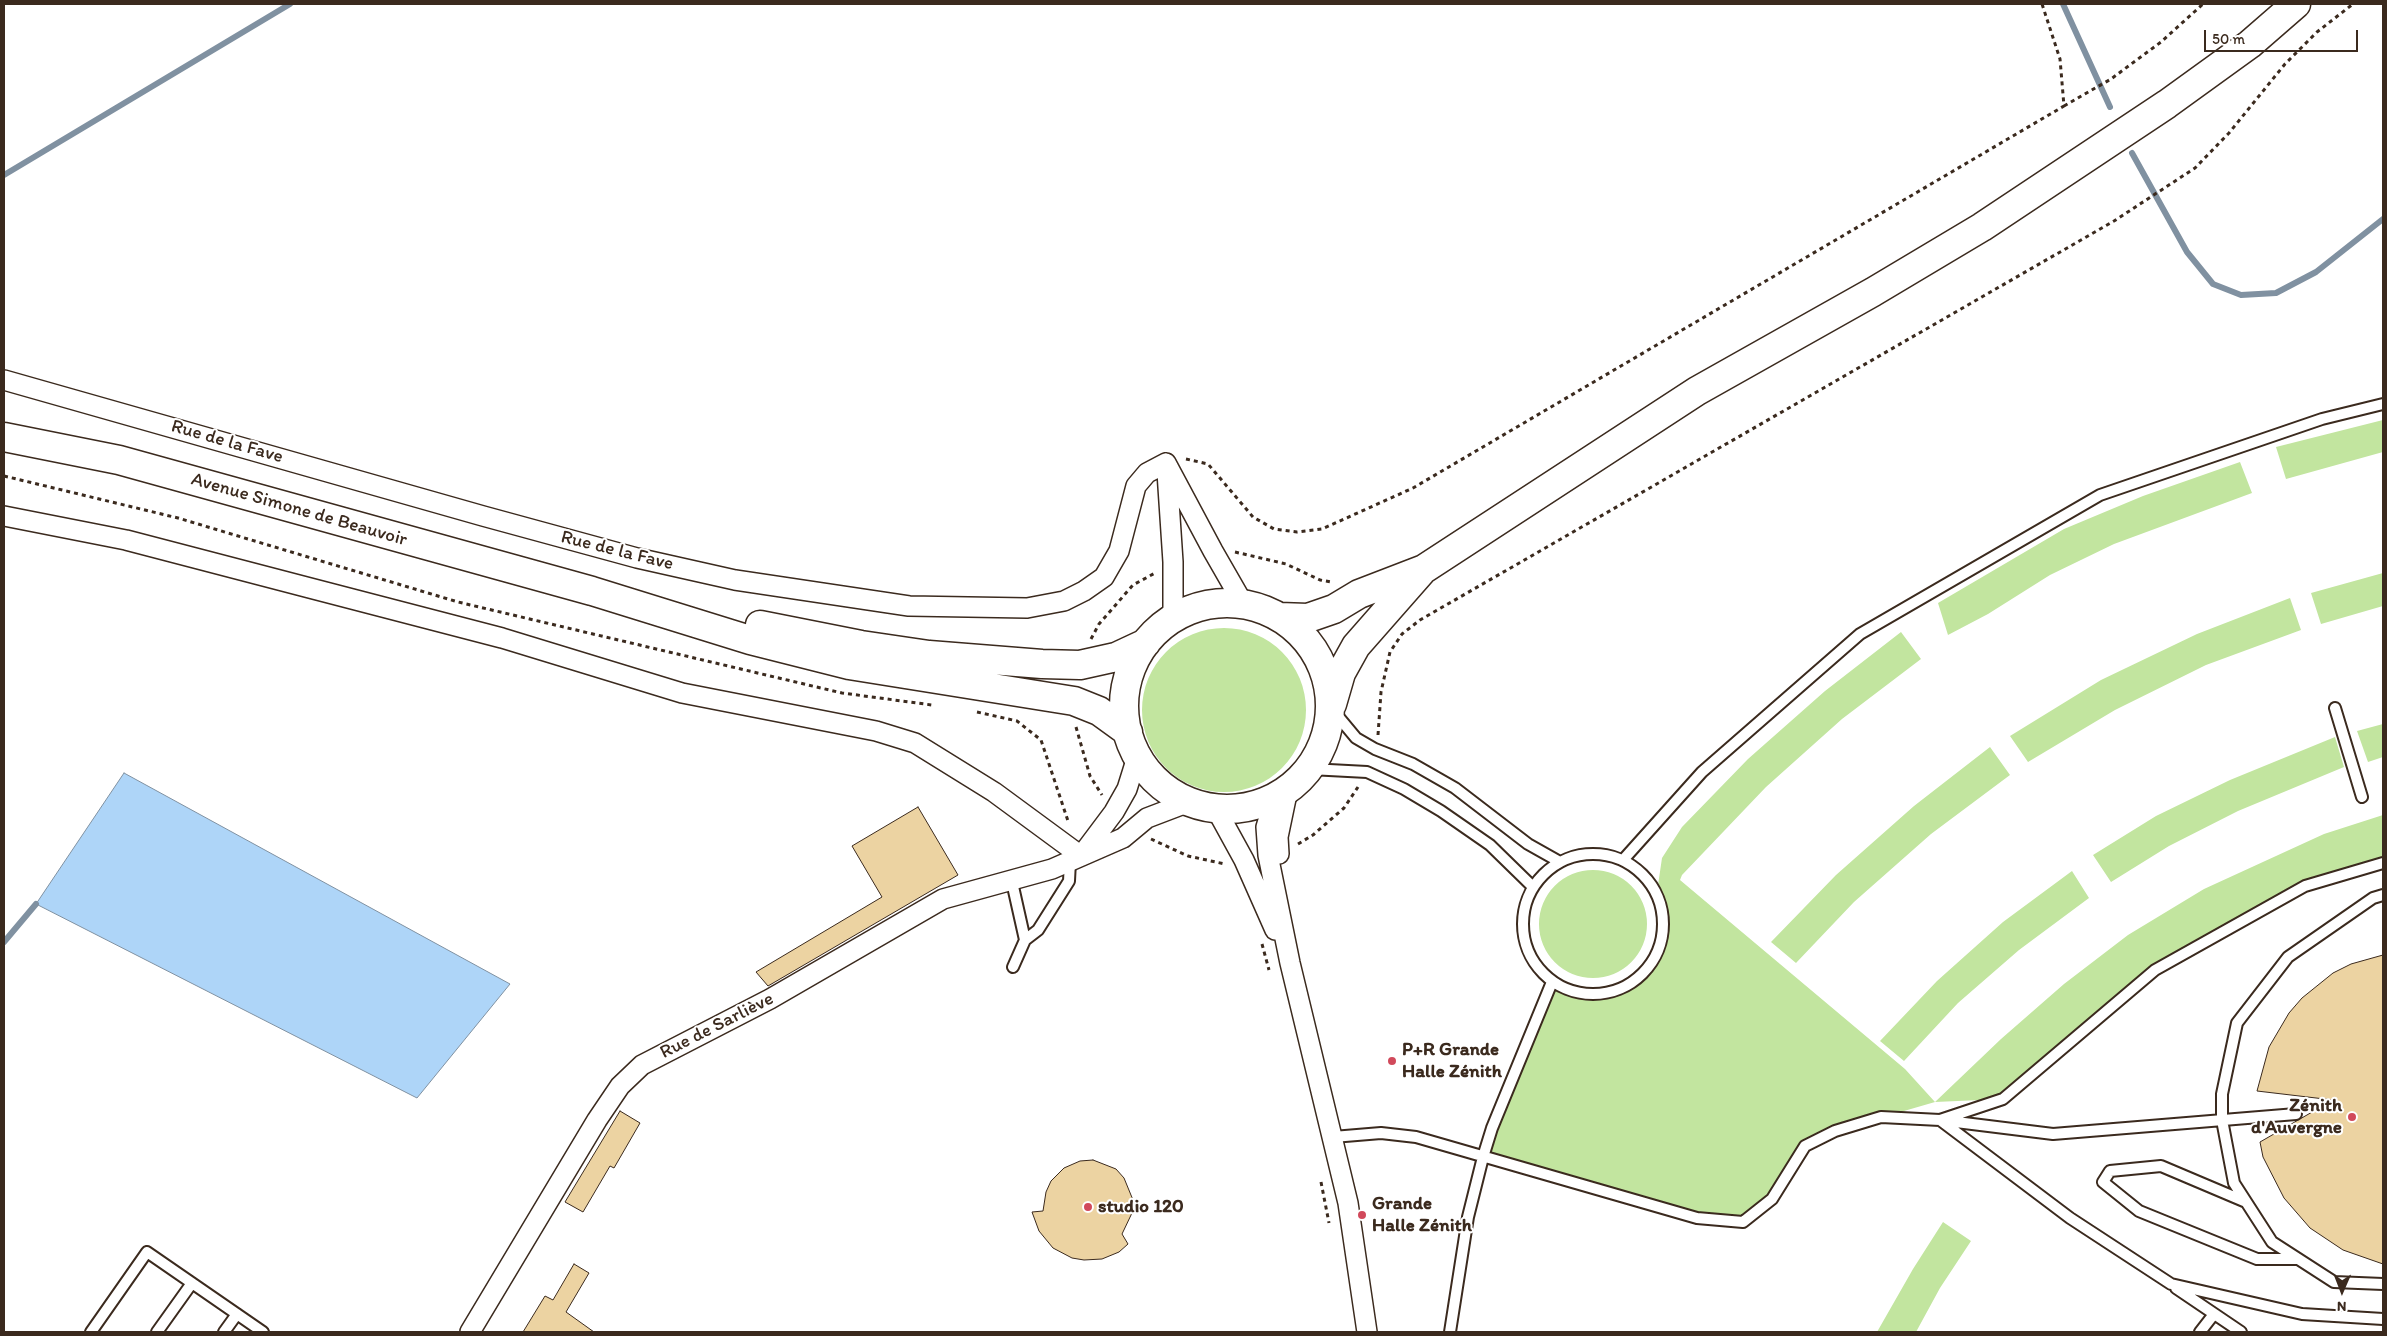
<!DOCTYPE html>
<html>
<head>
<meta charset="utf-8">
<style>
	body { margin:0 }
	#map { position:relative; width:2387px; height:1336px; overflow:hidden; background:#fff; font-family:Itim,sans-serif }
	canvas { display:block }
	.frame { position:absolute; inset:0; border:5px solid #3b2a1e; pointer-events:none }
	.north { position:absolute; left:2317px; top:1266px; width:50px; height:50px; -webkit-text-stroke:4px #fff; paint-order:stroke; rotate:181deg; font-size:14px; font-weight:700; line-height:20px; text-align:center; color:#3b2a1e }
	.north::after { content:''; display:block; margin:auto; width:18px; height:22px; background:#3b2a1e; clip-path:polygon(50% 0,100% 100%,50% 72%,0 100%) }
	.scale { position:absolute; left:2204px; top:30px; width:154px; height:22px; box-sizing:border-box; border:2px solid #3b2a1e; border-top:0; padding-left:6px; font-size:15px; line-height:18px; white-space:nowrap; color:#3b2a1e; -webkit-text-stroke:4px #fff; paint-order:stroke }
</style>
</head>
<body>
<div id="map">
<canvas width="2387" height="1336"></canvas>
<div class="frame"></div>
<div class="north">N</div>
<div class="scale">50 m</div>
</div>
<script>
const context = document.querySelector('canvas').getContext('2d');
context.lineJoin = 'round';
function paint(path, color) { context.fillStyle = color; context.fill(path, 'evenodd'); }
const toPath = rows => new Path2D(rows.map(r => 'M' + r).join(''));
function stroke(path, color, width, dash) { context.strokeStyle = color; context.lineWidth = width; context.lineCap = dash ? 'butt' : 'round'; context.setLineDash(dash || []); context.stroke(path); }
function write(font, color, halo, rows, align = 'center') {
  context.font = font + ' Itim,sans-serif'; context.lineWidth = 4; context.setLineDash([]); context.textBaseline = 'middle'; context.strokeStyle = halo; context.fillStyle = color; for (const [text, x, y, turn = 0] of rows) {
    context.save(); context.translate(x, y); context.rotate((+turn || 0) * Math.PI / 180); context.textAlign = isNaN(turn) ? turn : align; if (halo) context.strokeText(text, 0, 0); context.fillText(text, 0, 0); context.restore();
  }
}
paint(toPath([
	[2383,420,2383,452,2286,479,2276,447],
	[2240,462,2252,493,2114,544,2050,575,1988,614,1948,635,1938,603,2064,529,2143,496],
	[2383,573,2383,606,2321,624,2311,593],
	[2290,598,2301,630,2206,665,2115,710,2028,762,2010,736,2101,680,2197,634],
	'1142 710a82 82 0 1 1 164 0a82 82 0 1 1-164 0Z',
	[1901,632,1921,659,1842,719,1766,787,1682,875,1680,880,1905,1069,1935,1102,2001,1039,2064,984,2128,935,2204,889,2324,834,2383,815,2383,863,2305,886,2155,970,2003,1099,1935,1102,1835,1131,1805,1146,1772,1199,1743,1222,1697,1218,1483,1157,1552,982,1574,992,1597,995,1620,990,1640,978,1655,960,1663,938,1664,914,1657,892,1662,858,1682,827,1748,759,1825,691],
	[2383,724,2383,757,2368,762,2357,731],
	[2335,737,2344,767,2238,811,2169,846,2111,882,2093,855,2156,816,2230,780],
	[1990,747,2010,775,1931,834,1854,902,1796,963,1771,942,1836,875,1914,806],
	'1539 924a54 54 0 1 1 108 0a54 54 0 1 1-108 0Z',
	[2072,871,2089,898,2019,950,1958,1003,1904,1061,1880,1041,1937,981,2003,922],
	[1943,1222,1971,1241,1940,1288,1916,1332,1877,1332,1913,1269]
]), '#c2e59f');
const water = toPath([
	[124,773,510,984,417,1098,36,904,124,773]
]);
paint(water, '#aed5f8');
stroke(water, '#8091a1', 1);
stroke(toPath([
	[2063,4,2110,107],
	[2132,153,2187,252,2213,284,2241,295,2276,293,2316,272,2383,219],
	[4,175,290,4],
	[4,942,36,904]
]), '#8091a1', 6);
const building = toPath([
	[918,807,958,875,768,986,756,972,882,897,852,846,918,807],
	[2383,955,2383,1264,2343,1250,2310,1228,2284,1198,2263,1157,2260,1142,2333,1100,2257,1091,2269,1047,2289,1013,2302,998,2333,973,2351,964,2383,955],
	[620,1111,640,1123,614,1168,610,1166,583,1212,565,1202,620,1111],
	[1093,1160,1116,1169,1124,1178,1133,1200,1132,1213,1122,1234,1128,1244,1119,1252,1102,1259,1084,1260,1072,1258,1053,1248,1039,1231,1032,1212,1043,1211,1046,1192,1051,1181,1064,1168,1080,1161,1093,1160],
	[574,1264,589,1273,566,1312,594,1332,523,1332,545,1296,553,1300,574,1264]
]);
paint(building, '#ecd3a2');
stroke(building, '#3b2a1e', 1);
const service = toPath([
	[1331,708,1356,738,1375,749,1413,764,1455,788,1528,844,1560,862],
	[2335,708,2362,797],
	[1310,769,1367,772,1404,789,1441,811,1490,845,1533,887],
	'1523 924a70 70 0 1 1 140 0a70 70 0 1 1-140 0Z',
	[1623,860,1702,772,1860,634,2100,495,2322,419,2383,404],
	[2383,863,2305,886,2155,970,2003,1099,1940,1120,2070,1218,2171,1284,2302,1314,2383,1319],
	[1012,882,1025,940],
	[2383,895,2373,898,2288,957,2237,1023,2222,1094,2222,1120,2234,1183,2272,1242,2334,1282,2383,1284],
	[1013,967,1025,940,1038,930,1069,881,1070,861],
	[1333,1137,1381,1133,1416,1137,1697,1218,1743,1222,1772,1199,1805,1146,1835,1131,1881,1117,1940,1120,2053,1134,2296,1114],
	[2246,1202,2161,1166,2110,1171,2103,1182,2139,1211,2257,1259,2297,1259],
	[2176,1288,2241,1332],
	[91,1332,147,1252,263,1332],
	[157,1332,192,1283],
	[224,1332,237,1314],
	[1450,1332,1468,1217,1483,1157,1492,1128,1552,982],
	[2200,1332,2214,1314]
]);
const minor = toPath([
	[4,380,483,516,637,558,735,580,909,606,1027,608,1064,601,1084,591,1104,577,1119,551,1136,486,1147,473,1166,463],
	[1166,463,1213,551,1244,605],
	[1167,472,1173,562,1173,618],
	[4,516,126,540,306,587,502,638,682,693,876,731,915,743,994,792,1081,856],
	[1275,798,1266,827,1268,855,1290,963,1348,1203,1367,1332],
	[1216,809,1244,860,1275,930],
	[1279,854,1278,837,1288,789],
	[1081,856,1114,812,1127,789,1137,757],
	[470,1332,597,1120,620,1086,642,1065,770,999,943,899,1052,869,1123,838,1147,818,1189,802]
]);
const secondary = toPath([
	[4,437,119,460,592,591,750,640,849,665,1074,701,1099,711,1128,732],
	'1124 706a103 103 0 1 1 206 0a103 103 0 1 1-206 0Z',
	[1279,617,1308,618,1334,609,1359,594,1424,569,1697,391,1873,292,1982,227,2167,104,2250,44,2296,4],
	[760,625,861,645,929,655,1042,664,1080,665,1116,657,1146,643],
	[1332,704,1341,673,1356,646,1421,572]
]);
stroke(service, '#3b2a1e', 14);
stroke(minor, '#3b2a1e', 22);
stroke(secondary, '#3b2a1e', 31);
stroke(toPath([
	[2064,106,2111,79,2161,42,2203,4],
	[1186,459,1208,464,1253,517,1274,529,1297,532,1322,529,1413,488,2064,106,2060,59,2042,4],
	[4,476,178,518,458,602,842,693,932,705],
	[1235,552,1286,564,1320,580,1331,582],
	[1091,639,1099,624,1133,585,1155,573],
	[977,712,1017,721,1041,740,1068,821],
	[1076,727,1090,776,1102,795],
	[1378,735,1381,692,1390,652,1402,634,1420,620,2114,221,2195,168,2229,133,2285,64,2317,32,2353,4],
	[1151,839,1188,856,1225,864],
	[1298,844,1313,835,1344,808,1358,787],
	[1262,944,1269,970],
	[1321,1182,1329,1223]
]), '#3b2a1e', 3, [4, 4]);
stroke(service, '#fff', 10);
stroke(minor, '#fff', 19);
stroke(secondary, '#fff', 28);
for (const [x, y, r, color] of [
	[1392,1061,5,"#d1495b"],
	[2352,1117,5,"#d1495b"],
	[1088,1207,5,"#d1495b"],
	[1362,1215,5,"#d1495b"]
]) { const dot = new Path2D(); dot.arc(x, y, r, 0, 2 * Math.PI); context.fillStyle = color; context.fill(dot); stroke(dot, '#fff', 2); }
write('19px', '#3b2a1e', '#fff', [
	["Rue de la Fave",227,442,16],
	["Avenue Simone de Beauvoir",299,510,16],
	["Rue de la Fave",617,551,14],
	["Rue de Sarliève",717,1026,-27]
]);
write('bold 19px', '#3b2a1e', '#fff', [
	["P+R Grande",1402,1050],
	["Halle Zénith",1402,1072],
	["Zénith",2342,1106,"right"],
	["d'Auvergne",2342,1128,"right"],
	["Grande",1372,1204],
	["Halle Zénith",1372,1226],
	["studio 120",1098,1207]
], 'left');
</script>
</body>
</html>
